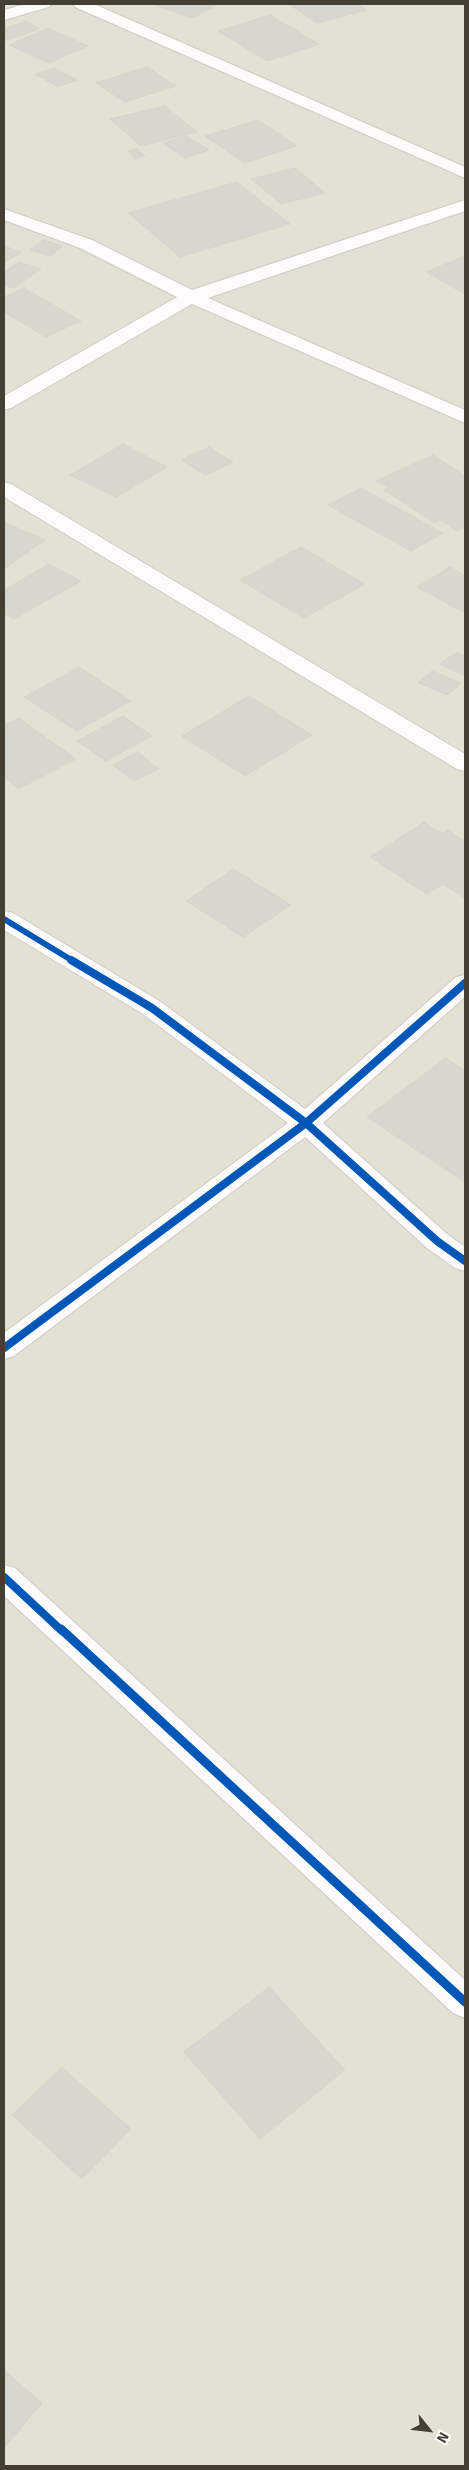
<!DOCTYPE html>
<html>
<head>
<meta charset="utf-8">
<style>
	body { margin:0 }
	#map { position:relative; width:469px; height:2470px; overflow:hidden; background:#f0ede6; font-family:Signika,sans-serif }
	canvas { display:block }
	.frame { position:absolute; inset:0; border:5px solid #453f33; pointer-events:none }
	.north { position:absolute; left:404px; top:2405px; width:50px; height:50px; -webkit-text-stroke:4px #fff; paint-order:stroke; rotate:119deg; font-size:14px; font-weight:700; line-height:20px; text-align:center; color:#453f33 }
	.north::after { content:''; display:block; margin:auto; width:18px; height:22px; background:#453f33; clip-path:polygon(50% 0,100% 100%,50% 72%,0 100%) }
</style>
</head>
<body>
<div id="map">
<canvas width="469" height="2470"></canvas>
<div class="frame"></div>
<div class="north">N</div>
</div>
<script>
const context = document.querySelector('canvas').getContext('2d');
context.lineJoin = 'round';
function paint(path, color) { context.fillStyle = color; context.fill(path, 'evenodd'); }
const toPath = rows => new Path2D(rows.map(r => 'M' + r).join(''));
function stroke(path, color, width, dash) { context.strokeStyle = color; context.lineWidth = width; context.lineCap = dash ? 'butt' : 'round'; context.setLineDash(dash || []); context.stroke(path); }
paint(toPath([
	[4,4,465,4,465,2466,4,2466]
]), '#e4e0d3');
const building = toPath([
	[153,4,219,4,192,18,153,4],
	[295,4,357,4,367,10,317,23,290,5,295,4],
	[270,15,319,44,267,61,218,31,270,15],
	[26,21,39,29,4,41,4,29,26,21],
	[48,28,88,46,49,63,9,45,48,28],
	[147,67,176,86,125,102,96,83,147,67],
	[54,68,77,80,58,87,35,74,54,68],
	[165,106,197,132,141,146,110,119,165,106],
	[258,120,297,146,244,163,205,136,258,120],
	[187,136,209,150,185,158,163,143,187,136],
	[137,149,145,156,135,159,128,151,137,149],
	[295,168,325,193,281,204,251,179,295,168],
	[237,182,290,224,180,257,128,213,237,182],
	[43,240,63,246,50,256,30,250,43,240],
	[4,246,21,252,4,263,4,246],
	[465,256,465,294,426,272,465,256],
	[19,262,41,269,14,288,4,285,4,272,19,262],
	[24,288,81,321,46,337,4,312,4,297,24,288],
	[123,444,167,467,116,497,70,475,123,444],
	[209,447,233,462,205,475,181,460,209,447],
	[433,455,465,476,465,527,457,531,440,520,435,523,384,490,389,488,376,481,433,455],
	[361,488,443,533,411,551,328,505,361,488],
	[4,522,45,540,4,569,4,522],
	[301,547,365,584,304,618,240,580,301,547],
	[49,564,81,581,14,619,4,613,4,590,49,564],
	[450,567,465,576,465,611,463,612,417,587,450,567],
	[457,652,465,656,465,676,440,664,457,652],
	[79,667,131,701,77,731,24,697,79,667],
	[432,671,461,683,448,695,418,683,432,671],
	[249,696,312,735,245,776,182,736,249,696],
	[123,716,152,736,106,761,77,741,123,716],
	[19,718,76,759,18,789,4,777,4,725,19,718],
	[138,752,159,769,134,781,113,765,138,752],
	[424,822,443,834,448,830,465,841,465,898,443,884,427,894,370,857,424,822],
	[233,869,291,905,243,937,186,901,233,869],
	[446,1058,465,1071,465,1182,367,1117,446,1058],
	[269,1987,345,2070,260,2139,184,2052,269,1987],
	[62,2067,131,2129,82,2179,12,2115,62,2067],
	[4,2370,42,2403,4,2448,4,2370]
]);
paint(building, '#d9d6cf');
stroke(building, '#d8d4cc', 1);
const minor = toPath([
	[26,4,51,4,49,7,4,20,4,10,26,4],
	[73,4,94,4,465,167,465,178,75,7,73,4],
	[465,200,465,211,208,298,465,410,465,423,192,304,11,408,4,410,4,396,177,297,80,248,4,220,4,209,92,240,192,290,465,200],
	[4,482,11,484,465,754,465,771,457,769,4,497,4,482],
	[4,911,13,913,161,1002,305,1109,456,977,465,975,465,997,323,1123,447,1234,465,1247,465,1271,455,1268,427,1248,305,1137,14,1356,4,1359,4,1333,288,1123,143,1014,4,930,4,911],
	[4,1565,15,1568,465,1980,465,2018,453,2013,4,1596,4,1565]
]);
stroke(minor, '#cecbc4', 2);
paint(minor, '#fdfcfb');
stroke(toPath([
	[4,919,73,961]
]), '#0057b8', 6);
stroke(toPath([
	[71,960,152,1008,306,1123,465,983],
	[4,1348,306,1123,437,1241,465,1261],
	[4,1577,62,1631]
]), '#0057b8', 8);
stroke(toPath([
	[61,1629,465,2002]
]), '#0057b8', 9);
</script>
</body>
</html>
